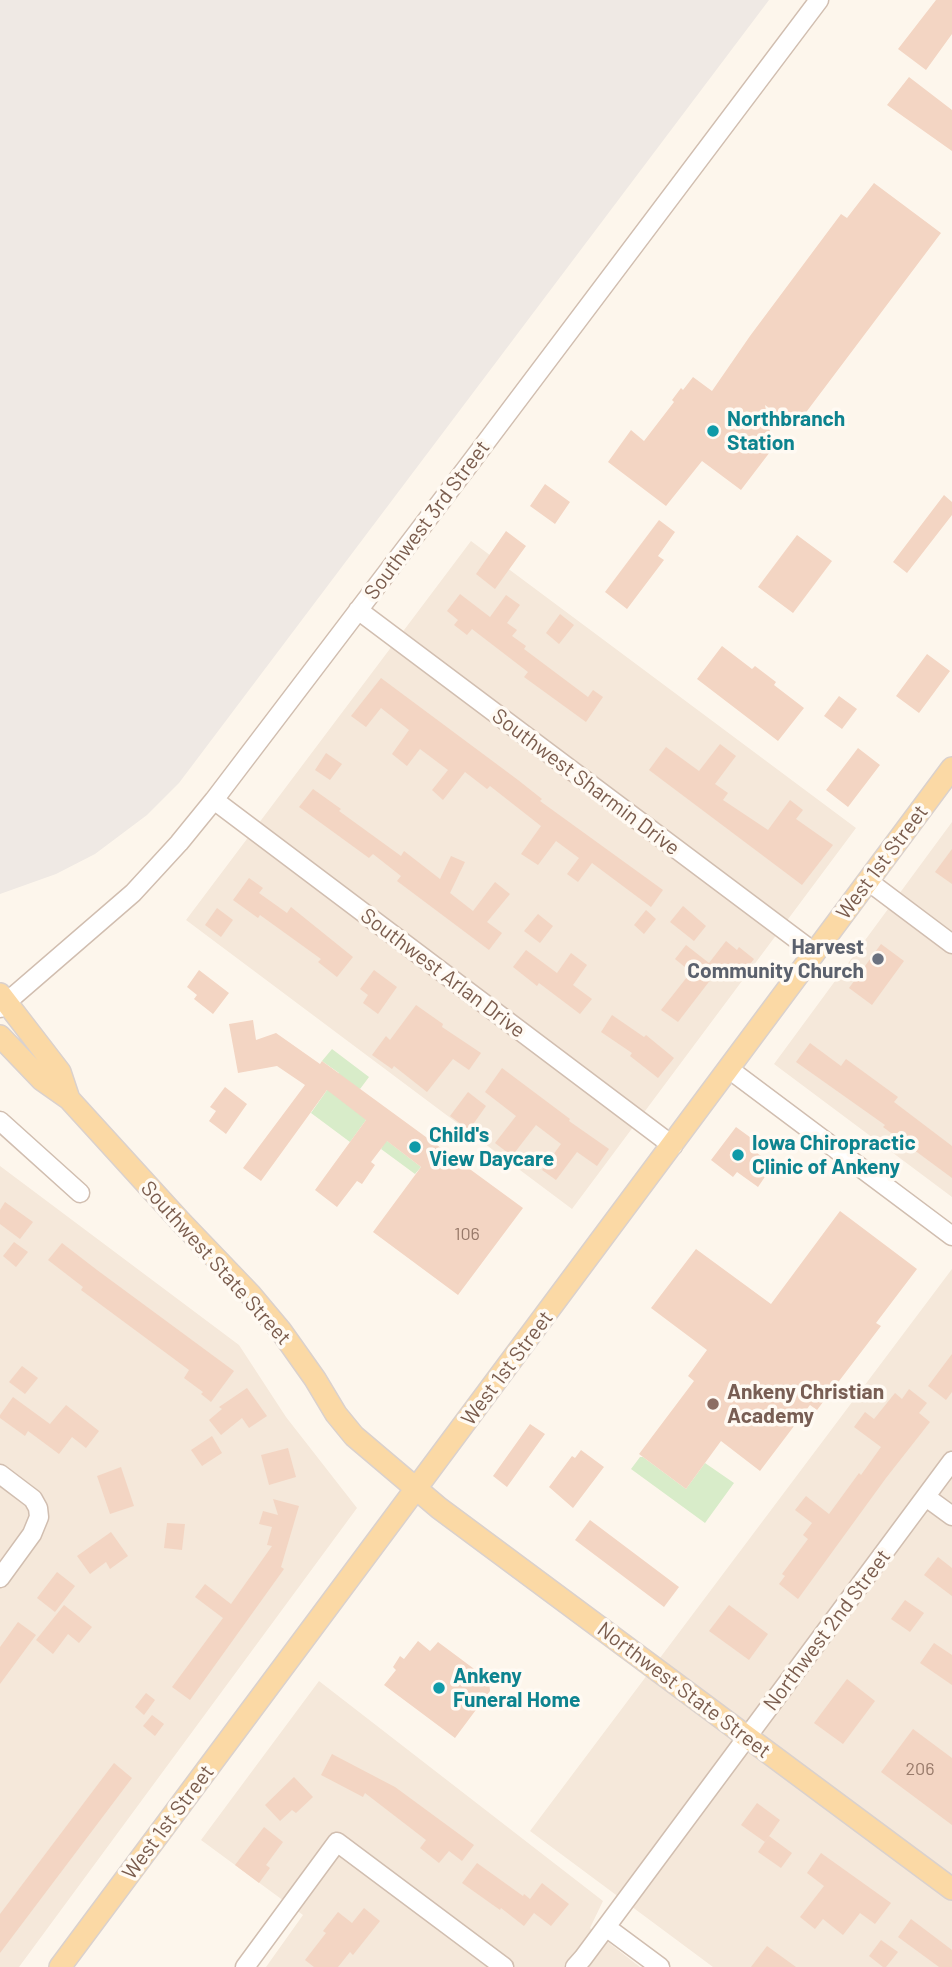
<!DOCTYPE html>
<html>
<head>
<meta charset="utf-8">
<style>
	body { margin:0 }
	canvas { display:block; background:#fdf6ec }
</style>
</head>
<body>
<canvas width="952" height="1967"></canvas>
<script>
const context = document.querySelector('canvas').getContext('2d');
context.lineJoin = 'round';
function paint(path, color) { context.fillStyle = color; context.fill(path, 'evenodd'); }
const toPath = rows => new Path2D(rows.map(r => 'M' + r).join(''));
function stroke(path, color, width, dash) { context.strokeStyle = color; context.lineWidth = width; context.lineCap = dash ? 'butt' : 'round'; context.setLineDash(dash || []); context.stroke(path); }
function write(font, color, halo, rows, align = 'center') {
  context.font = font + ' Barlow,sans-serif'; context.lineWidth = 7; context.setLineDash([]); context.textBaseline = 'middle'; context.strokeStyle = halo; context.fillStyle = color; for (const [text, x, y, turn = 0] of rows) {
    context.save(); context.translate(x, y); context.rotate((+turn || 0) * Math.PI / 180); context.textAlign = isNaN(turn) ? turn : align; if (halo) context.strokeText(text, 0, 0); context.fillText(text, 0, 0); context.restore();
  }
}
paint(toPath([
	[471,541,856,828,572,1209,186,920],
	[952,822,952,1197,774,1064],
	[0,1166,239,1345,286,1417,357,1508,19,1967,0,1967],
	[952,1269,952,1967,713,1967,530,1831],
	[319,1681,603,1901,590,1928,640,1967,266,1967,303,1915,201,1840]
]), '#f5e8da');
paint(toPath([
	[0,0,769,0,179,783,147,815,95,854,56,874,0,894]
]), '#efe9e4');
paint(toPath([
	[332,1049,369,1077,360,1089,358,1088,366,1120,350,1142,311,1113,339,1073,322,1061],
	[386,1140,421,1167,415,1174,381,1149],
	[640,1457,643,1457,686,1489,705,1463,734,1483,705,1523,631,1469]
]), '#d8ecc9');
paint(toPath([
	[936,0,952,0,952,34,926,70,898,49],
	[909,77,952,110,952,151,887,105],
	[874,183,941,233,795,427,765,405,773,448,741,490,702,461,666,506,608,462,631,430,644,441,674,402,672,400,681,388,683,390,693,377,712,391,750,336,841,214,847,218],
	[545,484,570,502,555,524,530,506],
	[944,495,952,502,952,515,907,573,893,562],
	[659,520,675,532,658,556,664,560,627,609,605,592],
	[506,531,526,546,495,589,476,574],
	[797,535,832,561,793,613,758,587],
	[460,594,490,617,506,595,520,605,507,623,517,630,512,636,526,646,524,649,588,697,593,690,603,697,586,722,524,677,528,672,472,629,467,635,454,625,458,620,447,611],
	[560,614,574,625,559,644,546,633],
	[722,646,752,669,755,666,776,682,774,685,804,708,778,741,697,679],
	[927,654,950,671,919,713,896,696],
	[381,678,518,780,542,799,540,801,663,890,651,907,592,863,578,882,567,874,579,858,556,841,538,865,521,854,541,826,490,786,487,789,465,772,443,800,432,790,448,770,420,749,407,766,392,754,409,730,381,708,366,727,351,716],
	[839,696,857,709,842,729,824,716],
	[720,744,736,756,715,784,728,793,723,800,768,830,790,800,803,810,796,819,833,845,802,885,649,770,666,747,699,771],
	[858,748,880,765,848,807,826,790],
	[326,753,342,764,330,780,315,770],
	[313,789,341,809,339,811,401,856,404,851,440,879,451,856,465,862,450,893,473,911,495,882,510,894,487,922,502,933,489,950,397,881,401,876,373,854,369,858,299,807],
	[952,849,952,884,935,872],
	[249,878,263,888,259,893,287,913,291,907,353,957,337,977,318,962,321,959,260,915,258,918,233,900],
	[683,906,706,926,694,941,670,922],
	[217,908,233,920,221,937,205,925],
	[646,910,656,919,644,934,634,925],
	[538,914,553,926,540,943,524,931],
	[726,941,737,950,739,947,754,959,739,979,726,969,722,974,718,970,678,1022,661,1010,691,972,675,959,686,945,709,963],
	[881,944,904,961,872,1005,849,988],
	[526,950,557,973,571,953,587,965,573,985,592,999,580,1014,539,983,537,986,513,967],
	[199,970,229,993,213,1014,194,999,197,995,187,987],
	[374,970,397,987,378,1014,363,1003,368,995,360,989],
	[416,1005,443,1024,442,1027,481,1053,469,1070,453,1059,427,1092,394,1066,392,1069,372,1055,386,1036,390,1040],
	[612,1015,644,1037,646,1035,674,1058,658,1078,630,1056,632,1053,601,1032],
	[253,1020,256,1040,276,1033,320,1064,322,1061,523,1208,458,1295,373,1232,421,1167,387,1141,371,1162,375,1165,362,1184,357,1181,337,1207,315,1190,366,1120,327,1090,261,1181,243,1168,305,1085,277,1066,238,1073,229,1024],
	[810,1043,841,1066,846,1059,898,1097,894,1102,952,1146,952,1178,883,1127,885,1125,796,1062],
	[502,1068,570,1119,569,1121,609,1149,597,1166,577,1152,556,1180,542,1170,561,1144,536,1125,512,1156,495,1143,516,1116,485,1092],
	[225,1087,247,1104,226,1134,209,1121,216,1111,210,1107],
	[468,1092,486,1106,469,1130,450,1116],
	[736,1127,758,1143,753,1150,773,1165,758,1187,737,1172,733,1177,711,1160],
	[5,1202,33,1222,20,1239,0,1224,0,1210],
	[840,1211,917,1269,876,1323,881,1326,817,1410,810,1405,760,1471,721,1441,686,1489,639,1454,694,1381,688,1376,707,1350,651,1308,696,1249,771,1304],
	[14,1242,28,1252,16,1267,3,1256],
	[62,1243,97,1270,234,1371,211,1402,201,1394,203,1392,184,1378,189,1370,81,1290,83,1287,48,1260],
	[952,1354,952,1392,946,1400,928,1386],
	[22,1366,38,1378,25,1394,9,1382],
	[247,1388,267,1416,249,1428,242,1418,221,1435,209,1420,222,1409,219,1407],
	[909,1389,927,1403,919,1413,930,1422,886,1478,798,1599,779,1584,785,1576,782,1574,808,1539,803,1535,812,1523,795,1510,806,1496,829,1514,859,1473,861,1475,881,1447,854,1427,865,1412,874,1419,895,1393,902,1399],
	[13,1397,50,1424,66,1405,99,1431,86,1448,72,1437,59,1454,28,1431,25,1436,0,1418,0,1415],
	[530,1424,545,1434,507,1487,493,1476],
	[212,1436,222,1453,202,1466,191,1450],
	[288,1448,296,1477,269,1485,261,1455],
	[581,1450,604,1467,573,1508,549,1487,572,1456,575,1458],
	[121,1467,134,1506,110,1514,97,1476],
	[273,1499,299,1506,281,1567,284,1569,190,1700,172,1687,223,1618,195,1597,205,1584,231,1604,272,1546,267,1545,272,1527,259,1524,263,1511,278,1515],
	[590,1520,679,1587,664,1607,575,1540],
	[167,1523,185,1524,182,1550,164,1548],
	[111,1532,128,1556,110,1569,106,1562,90,1574,77,1556],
	[938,1557,952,1568,952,1596,924,1575],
	[57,1572,75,1586,55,1612,37,1598],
	[905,1600,924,1613,910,1632,891,1619],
	[64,1605,92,1627,79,1643,68,1634,53,1654,36,1640],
	[729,1605,768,1634,749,1660,709,1631],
	[18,1622,36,1635,0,1684,0,1647],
	[418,1641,430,1651,438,1642,489,1680,490,1691,455,1738,384,1685,396,1670,393,1667,400,1656,404,1659],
	[934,1643,952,1655,952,1685,920,1663],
	[847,1679,875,1701,843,1744,814,1723],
	[146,1693,155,1700,144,1715,135,1707],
	[152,1715,164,1724,155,1736,143,1726],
	[913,1729,952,1758,952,1825,881,1772],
	[332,1754,395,1787,474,1845,462,1861,449,1851,439,1863,420,1848,426,1840,365,1793,363,1797,321,1775],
	[114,1763,132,1778,0,1953,0,1914],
	[294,1777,313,1797,296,1813,292,1810,280,1821,265,1805],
	[757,1803,780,1820,765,1842,741,1825],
	[264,1827,283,1842,266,1865,270,1868,259,1883,235,1865],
	[769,1836,792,1853,781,1868,758,1852],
	[821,1853,891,1903,875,1924,860,1913,843,1935,823,1919,815,1929,800,1917,824,1886,807,1873],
	[477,1863,523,1896,524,1894,530,1899,542,1883,569,1904,551,1926,534,1913,524,1926,501,1908,500,1910,462,1883],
	[364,1908,380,1921,353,1955,350,1952,338,1967,314,1967,305,1960,326,1933,323,1931,338,1912,352,1923],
	[911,1919,952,1950,952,1967,939,1967,898,1937],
	[881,1940,898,1952,886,1967,883,1967,869,1956],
	[767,1946,796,1967,751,1967]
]), '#f3d5c3');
const minor = toPath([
	[358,610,815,953],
	[214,800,673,1146],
	[868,881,952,944],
	[0,1008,133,893,179,843,214,800,468,466,819,0],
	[729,1069,952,1236],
	[0,1121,80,1193],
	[0,1474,33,1499,38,1508,39,1517,32,1534,0,1578],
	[926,1497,952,1516],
	[606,1927,660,1967],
	[245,1967,337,1842,504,1967],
	[575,1967,583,1958,952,1461]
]);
const major = toPath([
	[0,994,60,1072,69,1099],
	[0,1036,42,1080,69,1099,181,1222,250,1294,281,1331,315,1379,336,1414,354,1436,439,1508,952,1889],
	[60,1967,952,768]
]);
stroke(minor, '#d1beb0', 21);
stroke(major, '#dad1cd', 24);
stroke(minor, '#fff', 18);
stroke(major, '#fbd9a5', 21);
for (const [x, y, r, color] of [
	[713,431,7,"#0f9aa8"],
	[878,959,7,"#6b7280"],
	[415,1147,7,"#0f9aa8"],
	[738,1155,7,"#0f9aa8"],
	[713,1404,7,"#8d6e63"],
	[439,1688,7,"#0f9aa8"]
]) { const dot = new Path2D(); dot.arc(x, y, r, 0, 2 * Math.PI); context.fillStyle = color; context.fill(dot); stroke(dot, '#fffaf3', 2.5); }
write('18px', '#987a6a', null, [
	["106",467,1234],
	["206",920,1769]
]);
write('bold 21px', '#0d838f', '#fffaf3', [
	["Northbranch",727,419],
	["Station",727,443],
	["Child's",429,1135],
	["View Daycare",429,1159],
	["Iowa Chiropractic",752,1143],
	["Clinic of Ankeny",752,1167],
	["Ankeny",453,1676],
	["Funeral Home",453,1700]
], 'left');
write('21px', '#7a5c4d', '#fffaf3', [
	["Southwest 3rd Street",427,520,-53],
	["Southwest Sharmin Drive",586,782,37],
	["West 1st Street",882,862,-53],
	["Southwest Arlan Drive",443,973,37],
	["Southwest State Street",216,1263,48],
	["West 1st Street",507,1368,-53],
	["Northwest 2nd Street",827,1630,-53],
	["Northwest State Street",684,1690,37],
	["West 1st Street",168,1822,-53]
]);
write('bold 21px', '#5b616d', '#fffaf3', [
	["Harvest",864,947],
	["Community Church",864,971]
], 'right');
write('bold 21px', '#785e54', '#fffaf3', [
	["Ankeny Christian",727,1392],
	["Academy",727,1416]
], 'left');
</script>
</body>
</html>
